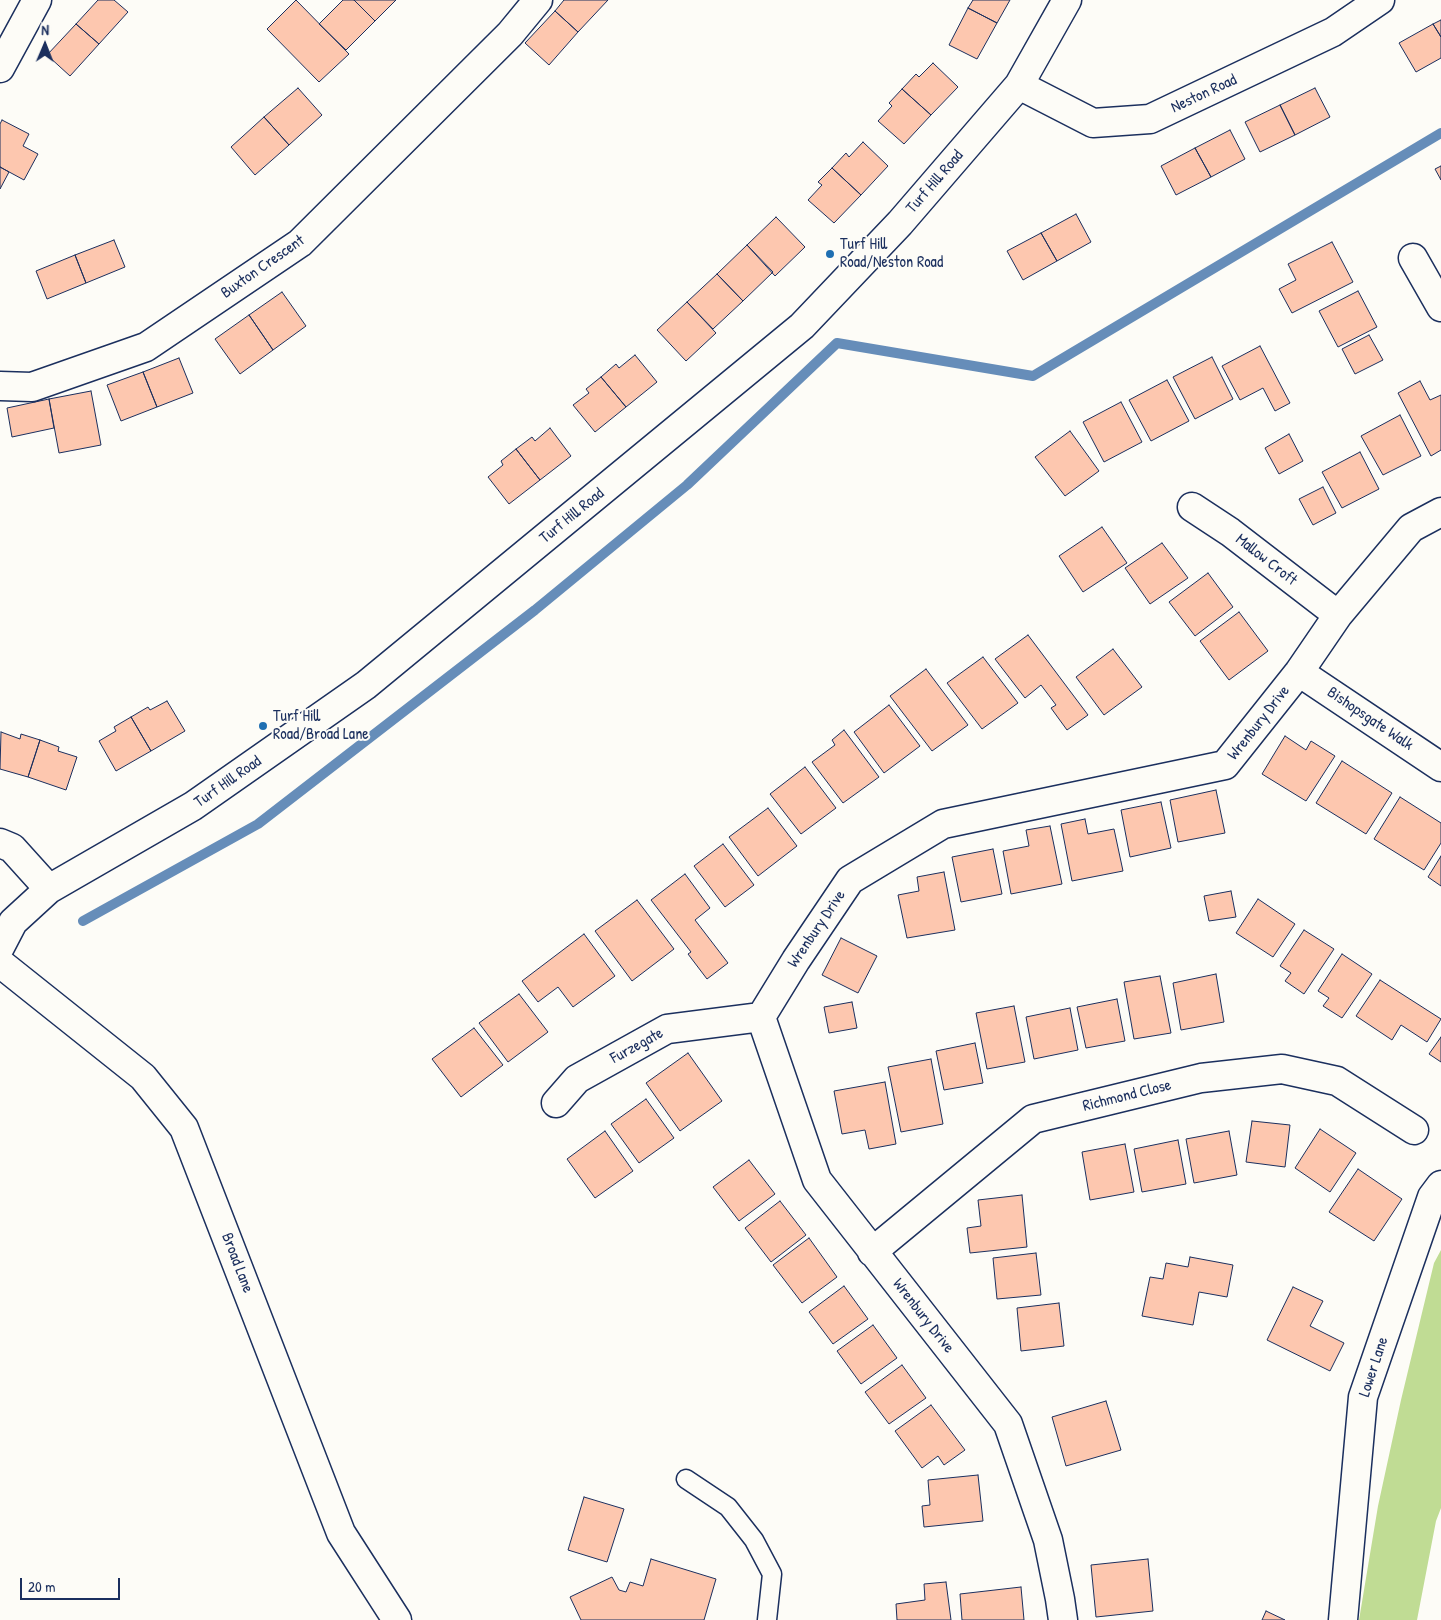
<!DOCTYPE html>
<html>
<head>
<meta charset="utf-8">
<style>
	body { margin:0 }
	#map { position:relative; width:1441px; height:1620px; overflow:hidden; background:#fdfcf7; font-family:"Patrick Hand",sans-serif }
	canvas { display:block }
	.north { position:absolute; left:20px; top:20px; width:50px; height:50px; -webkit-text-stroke:4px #fdfcf7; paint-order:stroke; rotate:1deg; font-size:14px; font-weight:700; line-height:20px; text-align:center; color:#1b2f5e }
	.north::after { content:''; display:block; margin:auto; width:18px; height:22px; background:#1b2f5e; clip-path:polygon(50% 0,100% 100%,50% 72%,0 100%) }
	.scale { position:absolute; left:20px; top:1578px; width:100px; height:22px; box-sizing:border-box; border:2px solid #1b2f5e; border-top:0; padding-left:6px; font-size:15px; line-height:18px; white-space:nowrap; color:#1b2f5e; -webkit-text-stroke:4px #fdfcf7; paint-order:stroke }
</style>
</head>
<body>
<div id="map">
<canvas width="1441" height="1620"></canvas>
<div class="north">N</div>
<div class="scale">20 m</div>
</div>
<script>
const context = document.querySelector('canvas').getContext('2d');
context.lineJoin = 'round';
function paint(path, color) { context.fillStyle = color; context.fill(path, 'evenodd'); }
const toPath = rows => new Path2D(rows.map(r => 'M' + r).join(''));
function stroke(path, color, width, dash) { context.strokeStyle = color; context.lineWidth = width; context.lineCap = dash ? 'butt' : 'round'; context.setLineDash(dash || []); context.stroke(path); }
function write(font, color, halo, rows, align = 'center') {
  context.font = font + ' "Patrick Hand",sans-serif'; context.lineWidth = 4; context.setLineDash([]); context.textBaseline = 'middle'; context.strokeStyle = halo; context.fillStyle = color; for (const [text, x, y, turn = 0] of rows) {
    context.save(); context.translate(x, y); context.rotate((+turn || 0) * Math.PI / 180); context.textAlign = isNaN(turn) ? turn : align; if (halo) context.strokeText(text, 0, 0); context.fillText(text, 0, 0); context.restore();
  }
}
paint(toPath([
	[1441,1250,1441,1508,1436,1521,1417,1620,1359,1620,1378,1506,1401,1400,1434,1263]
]), '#c0dc94');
stroke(toPath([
	[83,921,258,824,535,610,687,485,837,343,1033,376,1441,133]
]), '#668db9', 10);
const building = toPath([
	[98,0,114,0,128,12,99,44,76,24,98,0],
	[296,0,349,54,319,82,267,29,296,0],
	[343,0,354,0,375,21,346,50,319,24,343,0],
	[354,0,396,0,375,21,354,0],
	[564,0,608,0,578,32,555,11,564,0],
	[973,0,1010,0,997,23,968,8,973,0],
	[968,8,997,23,977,59,949,45,968,8],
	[555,11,578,32,549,65,525,43,555,11],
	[1441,20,1441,37,1433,24,1441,20],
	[76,24,99,44,70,76,47,55,76,24],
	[1433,24,1441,37,1441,58,1416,72,1399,43,1433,24],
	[933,63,958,87,931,115,902,89,916,74,919,77,933,63],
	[298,88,322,115,289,145,264,117,298,88],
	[1315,88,1330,117,1295,135,1280,105,1315,88],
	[902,89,931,115,904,144,878,121,892,106,889,103,902,89],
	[1280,105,1295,135,1260,152,1245,122,1280,105],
	[264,117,289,145,255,175,231,147,264,117],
	[2,120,29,134,23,146,38,154,24,180,0,167,0,124,2,120],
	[1230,130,1245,159,1211,177,1195,148,1230,130],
	[863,142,888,166,861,195,832,168,846,153,849,157,863,142],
	[1195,148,1211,177,1176,195,1161,166,1195,148],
	[1441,166,1441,180,1435,169,1441,166],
	[0,167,9,172,0,189,0,167],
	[832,168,861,195,834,223,808,200,822,185,818,182,832,168],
	[1076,214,1091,242,1057,261,1041,233,1076,214],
	[776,217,805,247,775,276,747,245,776,217],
	[1041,233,1057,261,1023,280,1007,251,1041,233],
	[114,240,125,267,86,283,75,255,114,240],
	[1332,242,1353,282,1292,313,1279,289,1296,280,1288,264,1332,242],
	[747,245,773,272,743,301,717,274,747,245],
	[75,255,86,283,47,299,36,271,75,255],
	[717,274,743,301,713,329,687,302,717,274],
	[1358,291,1377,327,1338,347,1319,311,1358,291],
	[282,292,306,326,273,350,249,315,282,292],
	[687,302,716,333,686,361,657,330,687,302],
	[249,315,273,350,240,374,215,339,249,315],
	[1369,335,1383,360,1355,374,1342,349,1369,335],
	[1260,346,1290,403,1275,411,1263,388,1240,400,1222,366,1260,346],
	[635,355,657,382,626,407,601,377,616,364,619,368,635,355],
	[1212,357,1233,399,1195,419,1173,377,1212,357],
	[179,358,193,393,157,407,143,372,179,358],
	[143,372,157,407,121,421,107,385,143,372],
	[601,377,626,407,595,432,573,405,589,393,586,389,601,377],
	[1167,380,1189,421,1151,441,1129,400,1167,380],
	[1420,381,1430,400,1441,395,1441,450,1431,456,1398,393,1420,381],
	[91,391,101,445,59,453,49,399,91,391],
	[49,399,54,428,12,437,7,408,49,399],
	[1121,402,1142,442,1104,462,1083,422,1121,402],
	[1400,415,1421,456,1383,475,1361,436,1400,415],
	[550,428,571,456,540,480,516,449,532,437,535,441,550,428],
	[1070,431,1099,471,1065,496,1035,457,1070,431],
	[1289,434,1303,461,1279,474,1265,448,1289,434],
	[516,449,540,480,509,504,488,477,503,465,501,461,516,449],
	[1360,452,1379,489,1342,508,1322,472,1360,452],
	[1323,487,1336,513,1313,525,1299,499,1323,487],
	[1102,527,1127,563,1083,592,1059,556,1102,527],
	[1162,543,1188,578,1150,604,1125,568,1162,543],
	[1208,573,1233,607,1195,636,1169,602,1208,573],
	[1239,612,1268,651,1229,680,1200,641,1239,612],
	[1028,635,1088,715,1067,730,1051,708,1056,705,1041,685,1025,698,995,659,1028,635],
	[1113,649,1142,687,1104,715,1076,677,1113,649],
	[983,657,1018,703,982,729,947,683,983,657],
	[926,669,968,725,932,751,890,696,926,669],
	[167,701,185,731,151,751,131,717,148,707,150,710,167,701],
	[889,705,920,746,884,773,854,732,889,705],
	[131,717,151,751,116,771,99,741,116,731,114,727,131,717],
	[844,730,879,777,843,803,812,762,835,745,832,740,844,730],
	[1,732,20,739,21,734,40,740,28,777,0,769,1,732],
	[1285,736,1306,750,1311,741,1335,756,1306,801,1262,774,1285,736],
	[40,740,59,747,58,751,77,757,66,790,28,777,40,740],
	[1342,761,1392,793,1366,834,1316,803,1342,761],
	[805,767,836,808,801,834,770,794,805,767],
	[1216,790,1225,833,1178,842,1170,800,1216,790],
	[1400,797,1441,823,1441,843,1424,870,1374,839,1400,797],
	[1161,802,1171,848,1130,857,1121,810,1161,802],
	[768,808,797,846,758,876,729,837,768,808],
	[1085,819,1088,834,1114,829,1123,871,1072,881,1061,824,1085,819],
	[1050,826,1062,884,1011,894,1003,851,1029,846,1026,830,1050,826],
	[723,844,754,885,725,907,694,866,723,844],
	[993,849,1002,894,961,902,952,857,993,849],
	[1441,856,1441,886,1428,877,1441,856],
	[944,872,955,930,907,938,898,895,919,891,917,877,944,872],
	[685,874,710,908,695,920,728,963,707,979,688,954,691,952,651,900,685,874],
	[1231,891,1236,917,1209,921,1204,896,1231,891],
	[1258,899,1295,924,1273,957,1236,933,1258,899],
	[637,900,674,949,632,981,595,931,637,900],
	[1304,930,1334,949,1304,994,1285,981,1291,973,1280,966,1304,930],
	[584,934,615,976,573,1007,558,987,538,1002,522,981,584,934],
	[841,938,877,956,858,993,822,975,841,938],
	[1342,954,1372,974,1342,1018,1323,1006,1329,998,1318,991,1342,954],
	[1216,974,1224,1022,1181,1030,1173,983,1216,974],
	[1160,976,1171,1033,1134,1039,1124,982,1160,976],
	[1380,980,1441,1019,1427,1042,1401,1025,1392,1040,1356,1016,1380,980],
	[519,994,548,1032,508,1062,479,1023,519,994],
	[1117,999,1125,1041,1086,1048,1077,1007,1117,999],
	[852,1002,857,1028,829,1033,824,1007,852,1002],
	[1014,1006,1025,1062,987,1069,976,1013,1014,1006],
	[1070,1008,1078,1050,1034,1059,1026,1017,1070,1008],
	[474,1028,503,1065,461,1097,432,1059,474,1028],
	[1441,1037,1441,1062,1429,1054,1441,1037],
	[975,1043,983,1083,944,1090,936,1051,975,1043],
	[688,1053,722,1101,680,1131,646,1083,688,1053],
	[931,1059,943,1124,901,1132,888,1067,931,1059],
	[885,1082,896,1144,869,1149,865,1130,842,1134,834,1091,885,1082],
	[646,1099,674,1138,639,1163,611,1124,646,1099],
	[1252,1121,1290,1125,1285,1167,1246,1162,1252,1121],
	[1320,1129,1356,1153,1330,1192,1295,1168,1320,1129],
	[605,1131,633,1171,595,1198,567,1159,605,1131],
	[1229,1131,1237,1175,1194,1183,1186,1139,1229,1131],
	[1178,1140,1186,1184,1142,1192,1134,1149,1178,1140],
	[1125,1144,1134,1192,1090,1200,1082,1152,1125,1144],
	[749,1160,775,1194,739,1221,713,1187,749,1160],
	[1358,1169,1402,1199,1374,1241,1329,1212,1358,1169],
	[1022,1195,1027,1247,970,1253,967,1228,981,1226,978,1200,1022,1195],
	[780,1201,806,1235,771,1262,745,1228,780,1201],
	[809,1238,837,1277,802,1303,773,1265,809,1238],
	[1036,1253,1041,1295,997,1299,993,1258,1036,1253],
	[1190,1257,1233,1265,1227,1297,1199,1292,1193,1325,1142,1316,1150,1277,1163,1279,1166,1263,1188,1267,1190,1257],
	[844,1286,868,1319,833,1344,809,1312,844,1286],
	[1293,1287,1323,1301,1310,1326,1344,1343,1330,1371,1267,1340,1293,1287],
	[1059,1303,1064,1346,1021,1351,1017,1308,1059,1303],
	[873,1325,897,1358,861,1384,837,1351,873,1325],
	[902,1365,926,1398,889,1424,865,1392,902,1365],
	[1106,1401,1121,1450,1066,1466,1052,1417,1106,1401],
	[931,1405,965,1450,944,1465,938,1456,922,1468,895,1431,931,1405],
	[978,1475,983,1521,924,1527,922,1506,930,1505,928,1480,978,1475],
	[584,1497,624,1509,607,1562,568,1550,584,1497],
	[651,1559,716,1579,704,1620,581,1620,570,1597,612,1577,619,1590,626,1592,630,1582,643,1586,651,1559],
	[1148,1559,1153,1611,1096,1617,1091,1565,1148,1559],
	[946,1582,951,1620,897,1620,896,1604,925,1600,924,1584,946,1582],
	[1021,1587,1024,1620,962,1620,960,1594,1021,1587],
	[1266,1611,1285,1620,1262,1620,1266,1611]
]);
paint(building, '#fdc7af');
stroke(building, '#1b2f5e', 1);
const service = toPath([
	[686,1479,728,1507,754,1540,772,1574,767,1620]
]);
const minor = toPath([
	[0,68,37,0],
	[1019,85,1093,123,1150,119,1333,32,1380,0],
	[1413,258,1441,307],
	[0,386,32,387,146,347,300,243,510,34,538,0],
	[1192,507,1230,532,1338,615],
	[1299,672,1441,767],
	[0,843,12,848,49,889],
	[0,947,13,922,49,889,193,806,366,685,802,326,900,223,1019,85,1067,0],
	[556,1103,577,1079,667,1029,761,1017],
	[872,1252,1033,1119,1201,1078,1282,1069,1337,1081,1414,1130],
	[1063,1620,1060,1599,1048,1540,1008,1424,817,1180,761,1017,796,960,850,880,943,824,1225,765,1299,672,1338,615,1411,528,1441,512],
	[1343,1620,1363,1397,1432,1197,1441,1185]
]);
const secondary = toPath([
	[0,963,143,1077,184,1128,341,1533,397,1620]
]);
stroke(service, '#1b2f5e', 21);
stroke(minor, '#1b2f5e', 31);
stroke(secondary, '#1b2f5e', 31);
stroke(service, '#fdfcf7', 18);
stroke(minor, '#fdfcf7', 28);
stroke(secondary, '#fdfcf7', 28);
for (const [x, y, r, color] of [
	[830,254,5,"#1f6fb2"],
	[263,726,5,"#1f6fb2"]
]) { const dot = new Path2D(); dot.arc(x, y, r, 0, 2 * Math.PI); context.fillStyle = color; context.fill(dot); stroke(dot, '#fdfcf7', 2); }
write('16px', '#1b2f5e', '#fdfcf7', [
	["Neston Road",1204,94,-25],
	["Turf Hill Road",935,182,-49],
	["Buxton Crescent",263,267,-35],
	["Turf Hill Road",572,516,-39],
	["Mallow Croft",1266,560,38],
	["Bishopsgate Walk",1370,719,34],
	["Wrenbury Drive",1259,723,-52],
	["Turf Hill Road",228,782,-35],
	["Wrenbury Drive",817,929,-56],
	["Furzegate",637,1046,-29],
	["Richmond Close",1127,1096,-14],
	["Broad Lane",237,1263,69],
	["Wrenbury Drive",923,1316,52],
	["Lower Lane",1374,1367,-72]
]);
write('16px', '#1b2f5e', '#fdfcf7', [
	["Turf Hill",840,245],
	["Road/Neston Road",840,263],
	["Turf Hill",273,717],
	["Road/Broad Lane",273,735]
], 'left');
</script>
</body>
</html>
